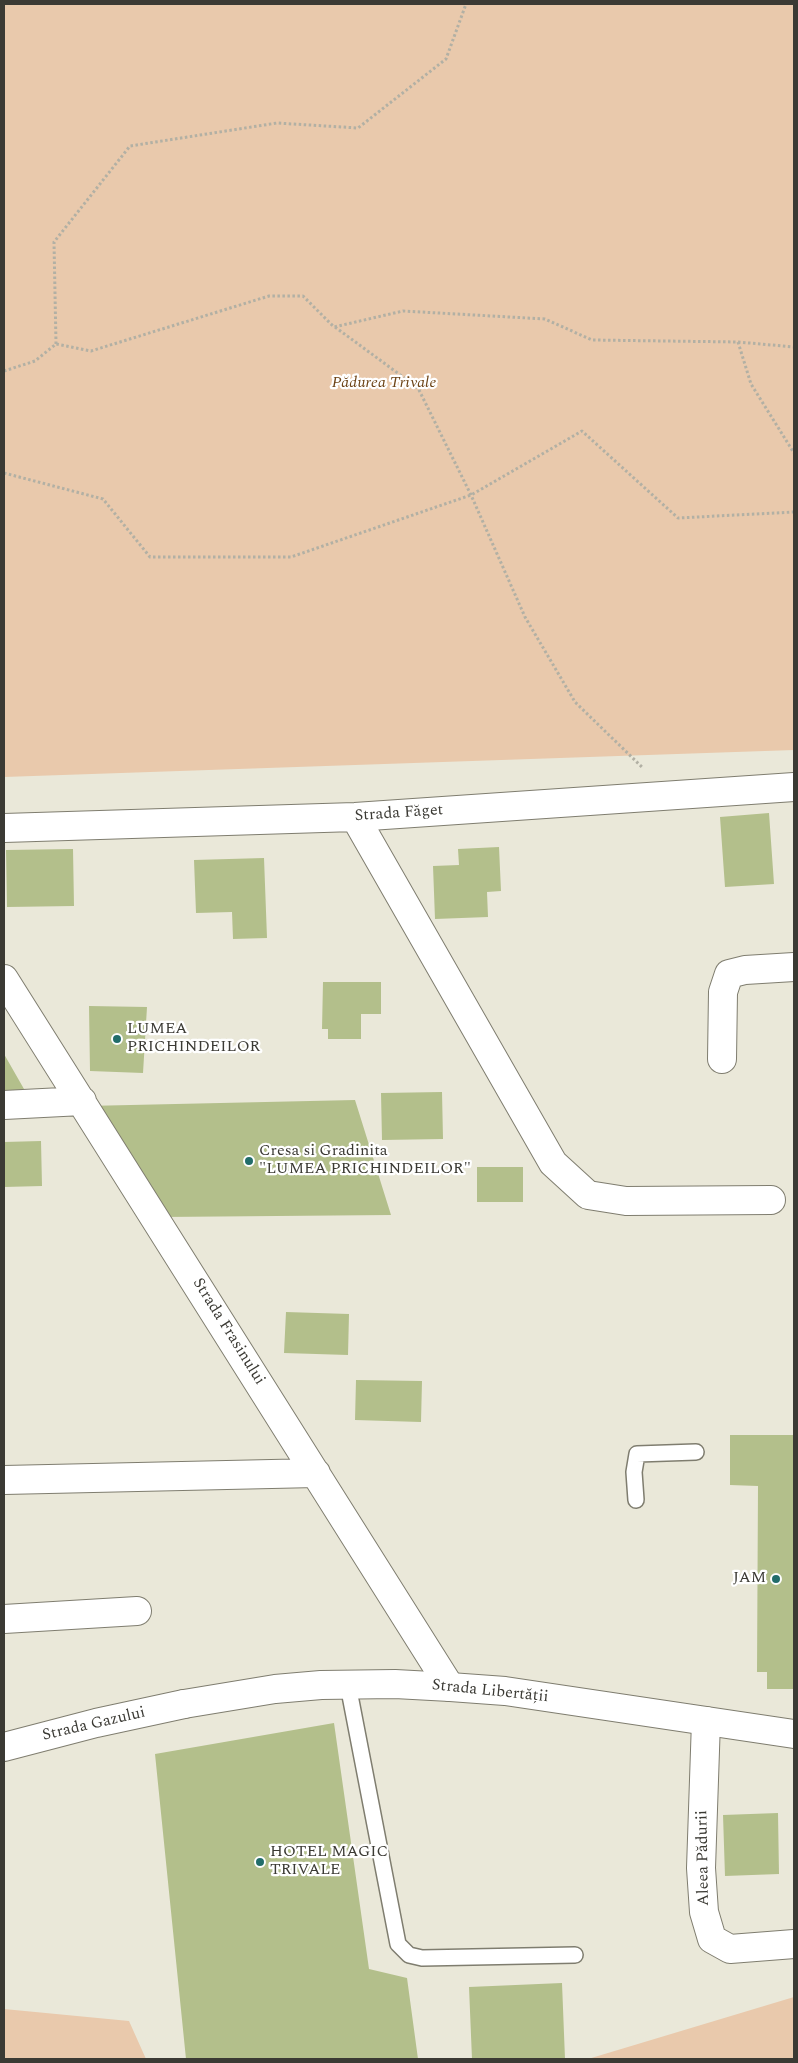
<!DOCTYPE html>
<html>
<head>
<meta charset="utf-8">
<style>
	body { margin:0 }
	#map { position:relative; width:798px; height:2063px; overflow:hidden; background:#eae8d9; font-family:Spectral,serif }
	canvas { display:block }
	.frame { position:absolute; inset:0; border:5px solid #3b3a34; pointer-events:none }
</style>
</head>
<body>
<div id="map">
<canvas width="798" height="2063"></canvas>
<div class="frame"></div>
</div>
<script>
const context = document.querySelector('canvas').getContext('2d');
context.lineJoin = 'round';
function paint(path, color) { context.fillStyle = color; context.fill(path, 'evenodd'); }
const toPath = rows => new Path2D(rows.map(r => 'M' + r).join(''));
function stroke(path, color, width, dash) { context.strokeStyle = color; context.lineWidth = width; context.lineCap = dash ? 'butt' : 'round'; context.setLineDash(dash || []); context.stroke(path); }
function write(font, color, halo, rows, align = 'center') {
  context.font = font + ' Spectral,serif'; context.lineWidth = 4.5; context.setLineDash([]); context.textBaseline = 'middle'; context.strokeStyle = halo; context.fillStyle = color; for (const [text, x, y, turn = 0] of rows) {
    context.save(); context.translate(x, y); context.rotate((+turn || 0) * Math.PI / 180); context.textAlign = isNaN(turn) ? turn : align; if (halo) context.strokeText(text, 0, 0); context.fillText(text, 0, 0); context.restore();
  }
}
paint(toPath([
	[4,4,794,4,794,750,4,777],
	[794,1997,794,2059,588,2059],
	[4,2009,129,2021,146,2059,4,2059]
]), '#e9c9ac');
paint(toPath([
	[769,813,774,884,725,887,720,817],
	[499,847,501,891,487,892,488,917,435,919,433,866,459,865,458,849],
	[73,849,74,906,7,907,6,850],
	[264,858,267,938,233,939,232,912,196,913,194,860],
	[323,982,381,982,381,1014,361,1014,361,1039,328,1039,328,1029,322,1029],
	[89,1006,147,1007,143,1073,90,1071],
	[4,1054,32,1103,4,1105],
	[442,1092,443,1139,382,1140,381,1093],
	[355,1100,391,1215,162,1217,86,1106],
	[41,1141,42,1186,4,1187,4,1142],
	[477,1167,523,1167,523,1202,477,1202],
	[286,1312,349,1314,348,1355,284,1353],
	[356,1380,422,1381,421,1422,355,1420],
	[730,1435,794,1435,794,1689,767,1689,767,1672,757,1672,758,1486,730,1485],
	[334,1723,369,1969,407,1978,418,2059,186,2059,155,1754],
	[778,1813,779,1874,725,1876,723,1815],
	[562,1983,565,2059,472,2059,469,1987]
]), '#b3bf8b');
const service = toPath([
	[636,1500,634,1472,637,1454,696,1452],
	[348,1685,398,1944,409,1955,422,1958,575,1955]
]);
const minor = toPath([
	[355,817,553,1163,588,1195,626,1201,771,1200],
	[4,828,355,817,794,787],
	[4,979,450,1687],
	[722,1059,723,992,729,974,745,970,794,967],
	[4,1105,82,1101],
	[4,1480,316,1473],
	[4,1619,137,1611],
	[706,1721,701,1868,704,1912,712,1939,730,1949,794,1944],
	[4,1747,96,1723,184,1704]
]);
const tertiary = toPath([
	[184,1704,275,1689,321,1685,395,1684,450,1687,505,1691,794,1734]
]);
stroke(service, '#7f7d6f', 18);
stroke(minor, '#7f7d6f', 30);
stroke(tertiary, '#7f7d6f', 30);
stroke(toPath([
	[335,327,418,388,471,495,525,617,575,702,643,768],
	[738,342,751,384,794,453],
	[56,344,54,242,130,146,277,123,358,128,446,59,466,4],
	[4,371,35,361,56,344,91,351,269,296,303,296,334,327,403,311,545,319,592,340,738,342,794,347],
	[4,473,103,499,150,557,291,557,471,495,582,431,678,518,794,512]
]), '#b2b0a4', 3, [2.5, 2.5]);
stroke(service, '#fff', 15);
stroke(minor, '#fff', 28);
stroke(tertiary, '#fff', 28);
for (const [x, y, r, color] of [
	[117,1039,5,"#226d6a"],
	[249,1161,5,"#226d6a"],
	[776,1579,5,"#226d6a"],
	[260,1862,5,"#226d6a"]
]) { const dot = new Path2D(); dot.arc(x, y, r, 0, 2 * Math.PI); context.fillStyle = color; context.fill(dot); stroke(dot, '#fff', 2); }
write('italic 16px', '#6d4417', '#fff', [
	["Pădurea Trivale",384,384]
]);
write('16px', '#3b3a34', '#fff', [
	["Strada Făget",399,814,-4],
	["Strada Frasinului",228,1332,58],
	["Strada Libertății",490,1692,6],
	["Strada Gazului",94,1725,-13],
	["Aleea Pădurii",704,1858,-91]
]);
write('16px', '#3b3a34', '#fff', [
	["LUMEA",127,1030],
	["PRICHINDEILOR",127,1048],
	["Cresa si Gradinita",259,1152],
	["\"LUMEA PRICHINDEILOR\"",259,1170],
	["JAM",766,1579,"right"],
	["HOTEL MAGIC",270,1853],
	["TRIVALE",270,1871]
], 'left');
</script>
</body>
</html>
